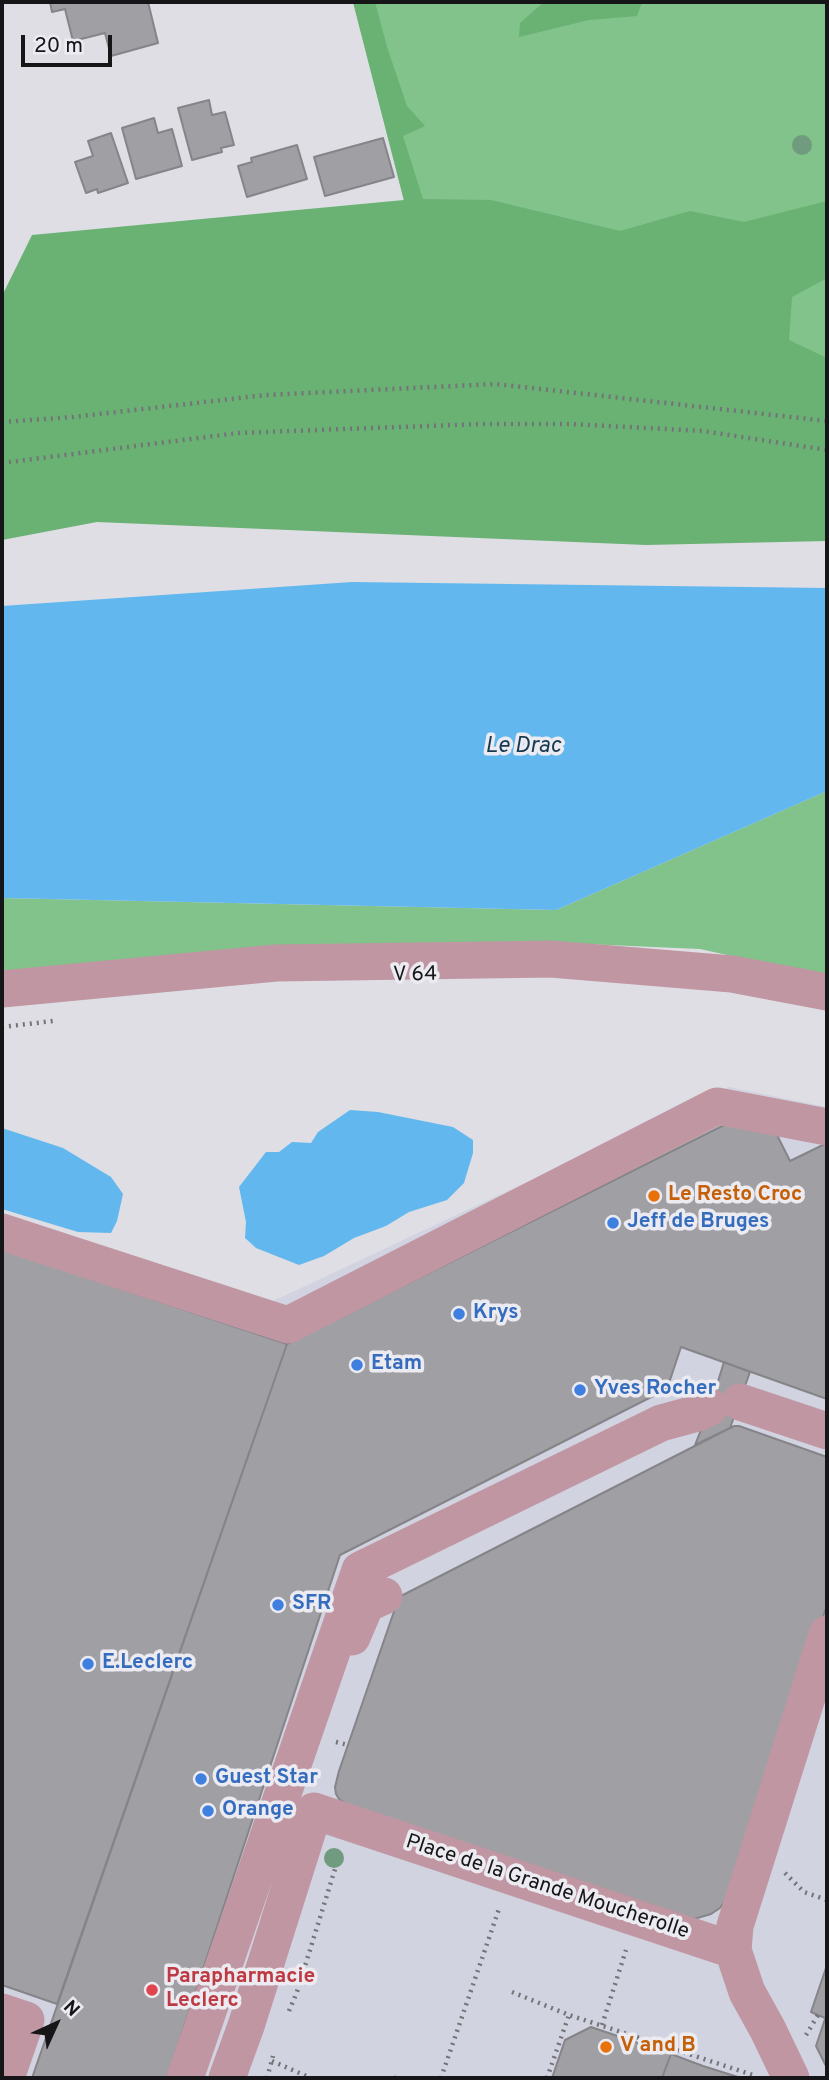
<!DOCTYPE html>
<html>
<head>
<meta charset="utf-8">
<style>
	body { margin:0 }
	#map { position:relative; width:829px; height:2080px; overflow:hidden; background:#dedee4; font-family:Overpass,sans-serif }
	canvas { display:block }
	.frame { position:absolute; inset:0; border:4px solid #161618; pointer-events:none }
	.north { position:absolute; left:21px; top:1989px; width:70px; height:70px; -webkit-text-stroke:5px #ebebf1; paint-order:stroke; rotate:45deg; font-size:19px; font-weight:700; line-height:28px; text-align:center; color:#161618 }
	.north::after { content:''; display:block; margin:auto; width:24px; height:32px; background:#161618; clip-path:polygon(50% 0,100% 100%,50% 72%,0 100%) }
	.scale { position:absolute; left:21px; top:35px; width:91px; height:32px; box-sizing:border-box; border:4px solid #161618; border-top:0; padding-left:9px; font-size:21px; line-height:24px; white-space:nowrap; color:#161618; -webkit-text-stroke:5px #ebebf1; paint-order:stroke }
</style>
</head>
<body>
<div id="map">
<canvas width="829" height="2080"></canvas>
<div class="frame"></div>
<div class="north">N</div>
<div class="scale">20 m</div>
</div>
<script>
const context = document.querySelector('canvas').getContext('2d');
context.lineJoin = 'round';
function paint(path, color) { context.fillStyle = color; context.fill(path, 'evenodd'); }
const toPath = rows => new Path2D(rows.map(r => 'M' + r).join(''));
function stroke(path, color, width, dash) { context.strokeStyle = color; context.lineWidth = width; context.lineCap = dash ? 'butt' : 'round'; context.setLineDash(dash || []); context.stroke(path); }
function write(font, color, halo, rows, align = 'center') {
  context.font = font + ' Overpass,sans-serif'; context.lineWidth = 7; context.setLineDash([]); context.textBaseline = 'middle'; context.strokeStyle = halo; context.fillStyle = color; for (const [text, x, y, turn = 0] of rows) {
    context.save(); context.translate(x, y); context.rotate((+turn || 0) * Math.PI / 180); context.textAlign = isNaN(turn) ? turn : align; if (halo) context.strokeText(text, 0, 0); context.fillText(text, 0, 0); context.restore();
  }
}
paint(toPath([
	[729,1087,827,1107,827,2078,2,2078,2,1212,267,1304]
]), '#d2d3e0');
paint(toPath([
	[353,2,827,2,827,383,404,201],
	[827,791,827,977,700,949,562,943,2,972,2,898,556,910]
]), '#81c38a');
paint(toPath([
	[353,2,375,2,387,47,407,106,425,126,403,136,423,199,491,200,620,231,690,211,744,222,827,201,827,278,792,297,789,340,827,358,827,541,646,545,97,522,2,540,2,296,32,235,404,200],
	[544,2,642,2,637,16,589,20,519,37,520,23]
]), '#6ab174');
paint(toPath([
	[352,582,827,588,827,791,556,910,2,898,2,606],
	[350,1110,378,1112,453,1127,473,1140,473,1153,464,1183,447,1200,409,1212,386,1226,354,1238,324,1256,299,1265,256,1248,245,1238,246,1222,239,1187,266,1152,279,1152,292,1142,311,1143,318,1132],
	[2,1128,63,1148,111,1177,123,1194,117,1221,111,1233,78,1232,2,1209]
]), '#62b8ee');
const building = toPath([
	[50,2,148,2,158,43,111,56,105,33,73,41,65,9,52,12,50,2],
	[209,100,212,115,225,112,234,145,221,148,222,152,192,160,178,108,209,100],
	[154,118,158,133,172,129,182,166,136,179,122,128,154,118],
	[111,133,128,183,98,193,97,189,86,193,75,162,93,156,88,141,111,133],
	[383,138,394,177,325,196,314,157,383,138],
	[297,145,307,179,247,197,238,166,252,162,251,158,297,145],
	[738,1118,771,1123,790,1161,827,1143,827,1399,681,1347,667,1389,340,1555,167,2078,32,2078,287,1344,738,1118],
	[2,1249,287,1344,57,2004,2,1985,2,1249],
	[724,1362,750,1372,730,1428,695,1445,710,1407,724,1362],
	[734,1426,739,1426,827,1457,827,1605,730,1894,720,1908,711,1914,694,1919,347,1805,339,1799,336,1794,335,1787,339,1771,399,1597,734,1426],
	[827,1965,827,2013,825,2018,811,2012,827,1965],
	[827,2013,827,2068,816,2046,827,2013],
	[591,2027,671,2054,662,2078,552,2078,565,2040,591,2027],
	[671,2054,703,2066,741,2078,662,2078,671,2054]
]);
paint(building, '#9f9fa4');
stroke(building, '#848489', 2);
stroke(toPath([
	[2,422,73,417,266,395,496,384,827,421],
	[2,463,238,433,480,424,571,424,703,431,827,450],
	[2,1027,53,1021],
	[336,1742,348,1745],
	[785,1873,804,1892,827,1900],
	[512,1992,569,2015,753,2075],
	[289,2011,297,1992,340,1853],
	[602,2025,626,1950],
	[806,2035,818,2015],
	[272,2061,311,2078],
	[267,2078,273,2056],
	[396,2078,397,2076],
	[441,2078,500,1906],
	[547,2078,569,2015]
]), '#747478', 4.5, [2, 5]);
stroke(toPath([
	[2,989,276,963,551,959,732,974,827,992],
	[2,1232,288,1325,717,1106,827,1127],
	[740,1402,827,1431],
	[349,1636,352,1637,366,1604,384,1596],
	[733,1950,747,1992,768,2030,791,2078],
	[2,2012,26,2020,6,2078],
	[185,2078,360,1570,661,1423,698,1413,710,1407],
	[227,2078,246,2026,314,1811,733,1950,735,1926,827,1634]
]), '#c096a2', 37);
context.fillStyle = '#719b7e';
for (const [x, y] of [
	[802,145],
	[334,1858]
]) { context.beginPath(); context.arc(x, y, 10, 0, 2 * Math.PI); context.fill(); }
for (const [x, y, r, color] of [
	[654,1196,7,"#e8710a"],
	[613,1223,7,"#3f7fe0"],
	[459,1314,7,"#3f7fe0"],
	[357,1365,7,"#3f7fe0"],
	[580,1390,7,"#3f7fe0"],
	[278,1605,7,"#3f7fe0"],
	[88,1664,7,"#3f7fe0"],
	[201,1779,7,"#3f7fe0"],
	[208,1811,7,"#3f7fe0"],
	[152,1990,7,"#e0444e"],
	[606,2047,7,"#e8710a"]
]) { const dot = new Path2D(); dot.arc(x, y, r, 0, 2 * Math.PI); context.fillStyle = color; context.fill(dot); stroke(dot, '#ebebf1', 2.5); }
write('21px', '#161618', '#ebebf1', [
	["V 64",415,976,-1],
	["Place de la Grande Moucherolle",547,1888,18]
]);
write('bold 21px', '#c56008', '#ebebf1', [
	["Le Resto Croc",668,1196],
	["V and B",620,2047]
], 'left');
write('bold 21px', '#366cbe', '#ebebf1', [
	["Jeff de Bruges",627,1223],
	["Krys",473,1314],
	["Etam",371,1365],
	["Yves Rocher",594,1390],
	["SFR",292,1605],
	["E.Leclerc",102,1664],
	["Guest Star",215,1779],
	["Orange",222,1811]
], 'left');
write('bold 21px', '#be3a42', '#ebebf1', [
	["Parapharmacie",166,1978],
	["Leclerc",166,2002]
], 'left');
write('italic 23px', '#153a51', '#ebebf1', [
	["Le Drac",523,747]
]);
</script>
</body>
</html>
